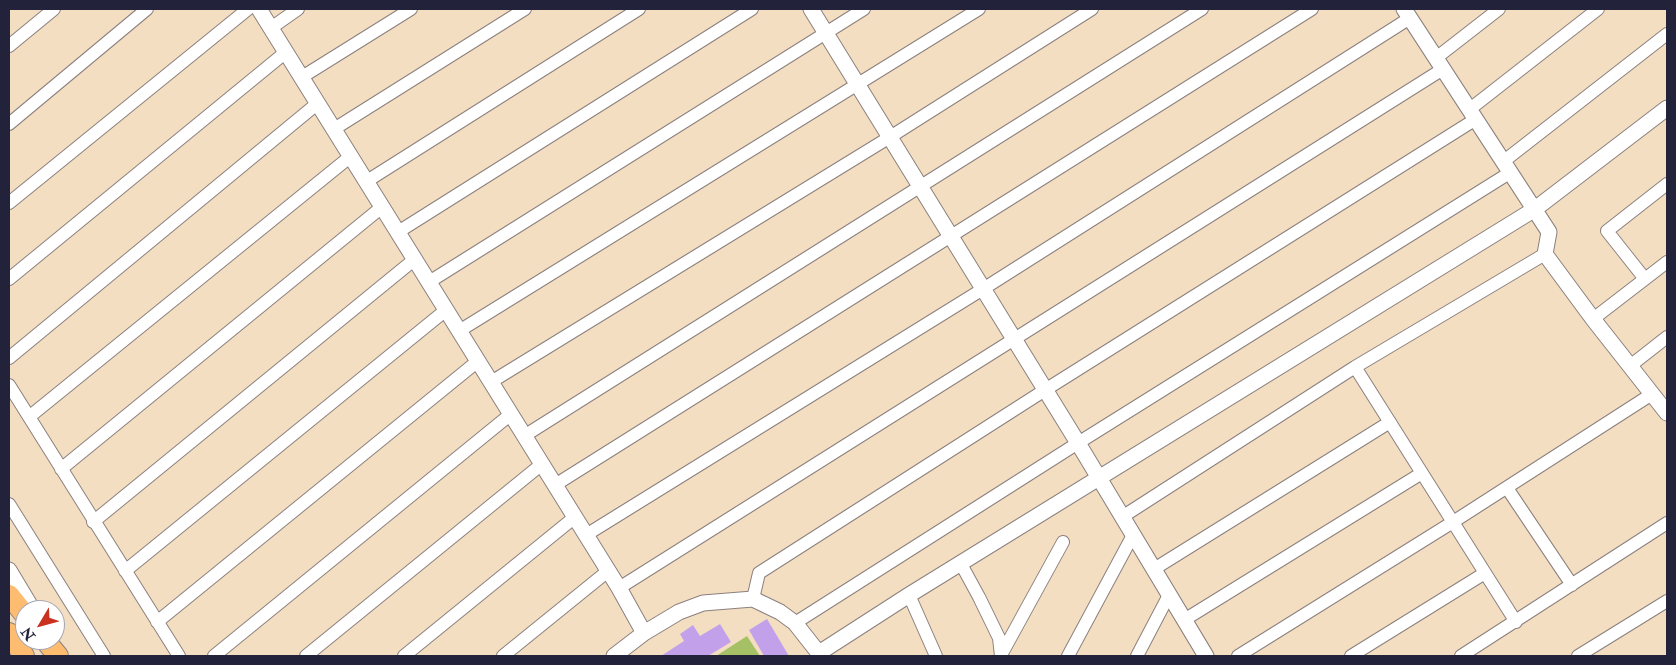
<!DOCTYPE html>
<html>
<head>
<meta charset="utf-8">
<style>
	body { margin:0 }
	#map { position:relative; width:1676px; height:665px; overflow:hidden; background:#f4dec1; font-family:"IM FELL Double Pica",serif }
	canvas { display:block }
	.frame { position:absolute; inset:0; border:10px solid #22223b; pointer-events:none }
	.north { position:absolute; left:15px; top:600px; width:50px; height:50px; box-sizing:border-box; background:#fff; border:1px solid #a7a7b1; border-radius:50%; rotate:233deg; font-size:14px; font-weight:700; line-height:20px; text-align:center; color:#22223b }
	.north::after { content:''; display:block; margin:auto; width:18px; height:22px; background:#c8321e; clip-path:polygon(50% 0,100% 100%,50% 72%,0 100%) }
</style>
</head>
<body>
<div id="map">
<canvas width="1676" height="665"></canvas>
<div class="frame"></div>
<div class="north">N</div>
</div>
<script>
const context = document.querySelector('canvas').getContext('2d');
context.lineJoin = 'round';
function paint(path, color) { context.fillStyle = color; context.fill(path, 'evenodd'); }
const toPath = rows => new Path2D(rows.map(r => 'M' + r).join(''));
function stroke(path, color, width, dash) { context.strokeStyle = color; context.lineWidth = width; context.lineCap = dash ? 'butt' : 'round'; context.setLineDash(dash || []); context.stroke(path); }
paint(toPath([
	[747,636,760,656,716,656]
]), '#a6c066');
paint(toPath([
	[767,619,789,656,764,656,749,630],
	[720,624,731,642,708,656,661,656,684,641,680,634,693,625,700,636]
]), '#c3a1ea');
const minor = toPath([
	[271,28,298,9],
	[9,46,54,9],
	[1436,58,1499,9],
	[302,77,411,9],
	[1470,109,1598,9],
	[9,124,147,9],
	[334,129,525,9],
	[1504,161,1667,34],
	[367,181,639,9],
	[9,203,248,9],
	[398,232,752,9],
	[9,279,286,52],
	[1645,279,1607,231,1667,184],
	[429,282,864,9],
	[1593,319,1667,262],
	[459,331,979,9],
	[9,358,318,103],
	[1630,366,1667,337],
	[1355,367,1516,622],
	[491,382,890,137,1092,9],
	[9,385,179,656],
	[29,417,351,156],
	[524,436,1202,9],
	[61,469,382,207],
	[555,485,1312,9],
	[1507,488,1572,585],
	[9,504,104,656],
	[1122,517,1355,367,1545,254],
	[93,522,415,259],
	[586,535,983,289,1410,18],
	[961,564,979,597,999,638,1001,656],
	[1154,569,1390,422],
	[125,571,446,310],
	[619,588,1443,69],
	[909,595,936,656],
	[753,599,759,573,1045,390,1476,119],
	[1184,620,1422,473],
	[157,622,478,361],
	[795,623,1078,443,1511,172],
	[1001,655,1063,542],
	[214,656,511,414],
	[306,656,542,464],
	[404,656,575,517],
	[503,656,608,571],
	[1068,656,1133,535],
	[1137,656,1169,595],
	[1238,656,1453,522,1652,394],
	[1351,656,1485,573],
	[1461,656,1667,523],
	[1578,656,1667,601]
]);
const tertiary = toPath([
	[259,9,619,588,644,633],
	[811,9,1078,443,1206,656],
	[1404,9,1549,232,1545,254,1593,319,1667,413],
	[9,570,33,610],
	[819,653,909,595,1535,209,1667,108],
	[614,656,644,633,679,612,703,603,753,599,780,612,795,623,821,656]
]);
const trunk = toPath([
	[9,595,25,615],
	[9,633,24,656],
	[45,640,58,656]
]);
stroke(minor, '#8b807e', 14);
stroke(tertiary, '#8b807e', 17);
stroke(trunk, '#8b807e', 22);
stroke(minor, '#fff', 12);
stroke(tertiary, '#fff', 15);
stroke(trunk, '#febc70', 20);
</script>
</body>
</html>
